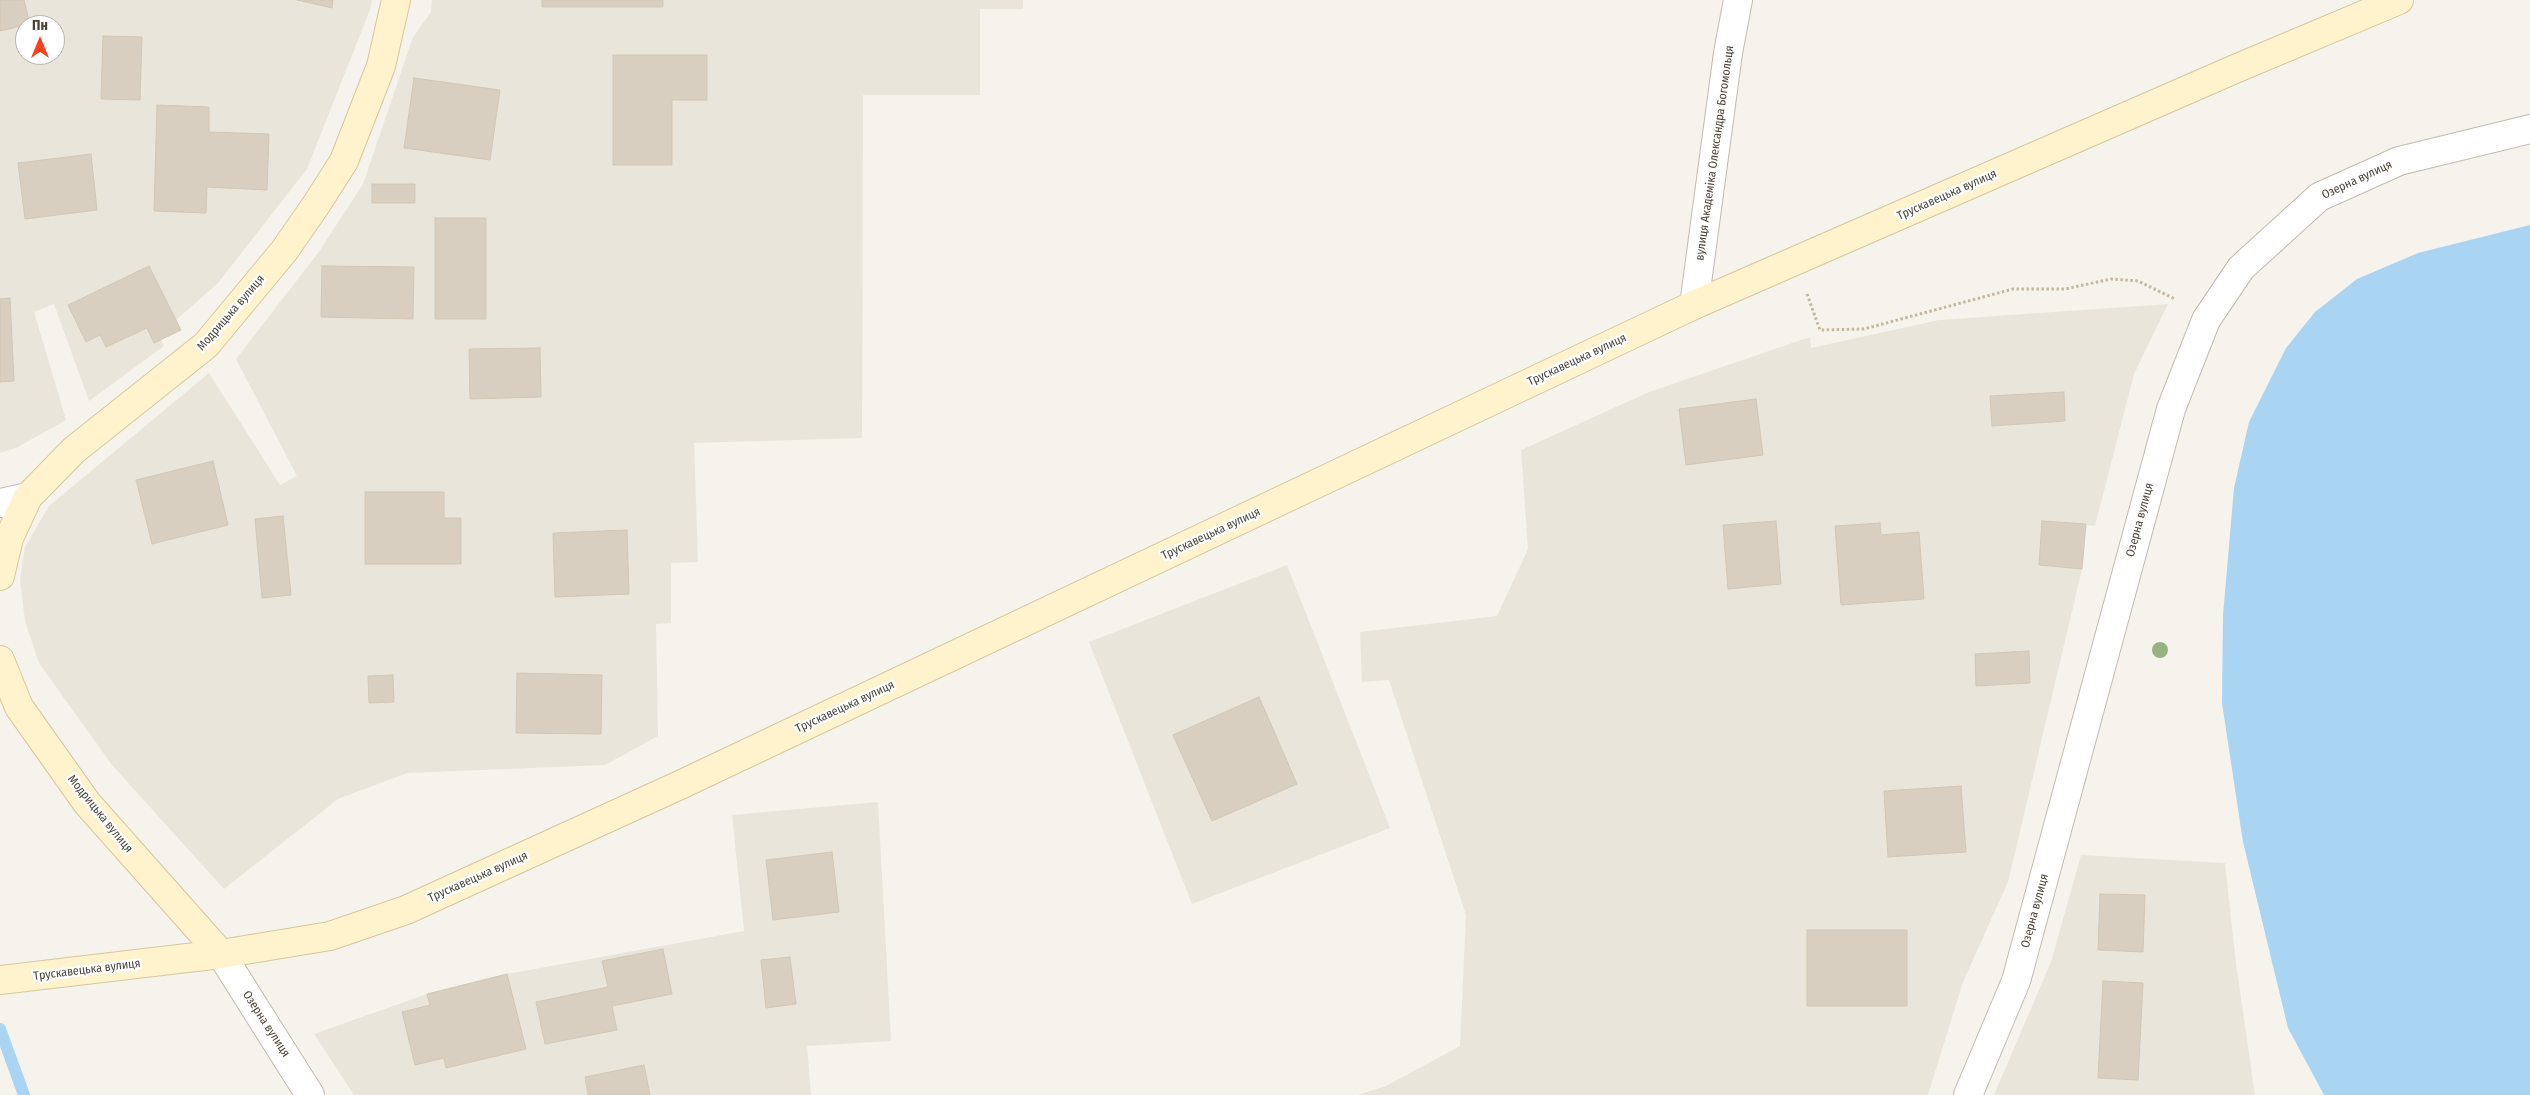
<!DOCTYPE html>
<html>
<head>
<meta charset="utf-8">
<style>
	body { margin:0 }
	#map { position:relative; width:2530px; height:1095px; overflow:hidden; background:#f6f3ec; font-family:"Fira Sans Condensed",sans-serif }
	canvas { display:block }
	.north { position:absolute; left:15px; top:15px; width:50px; height:50px; box-sizing:border-box; background:#fff; border:1px solid #b7b4b0; border-radius:50%; rotate:0deg; font-size:14px; font-weight:700; line-height:20px; text-align:center; color:#4b4439 }
	.north::after { content:''; display:block; margin:auto; width:18px; height:22px; background:#fc3f1d; clip-path:polygon(50% 0,100% 100%,50% 72%,0 100%) }
</style>
</head>
<body>
<div id="map">
<canvas width="2530" height="1095"></canvas>
<div class="north">Пн</div>
</div>
<script>
const context = document.querySelector('canvas').getContext('2d');
context.lineJoin = 'round';
function paint(path, color) { context.fillStyle = color; context.fill(path, 'evenodd'); }
const toPath = rows => new Path2D(rows.map(r => 'M' + r).join(''));
function stroke(path, color, width, dash) { context.strokeStyle = color; context.lineWidth = width; context.lineCap = dash ? 'butt' : 'round'; context.setLineDash(dash || []); context.stroke(path); }
function write(font, color, halo, rows, align = 'center') {
  context.font = font + ' "Fira Sans Condensed",sans-serif'; context.lineWidth = 4.5; context.setLineDash([]); context.textBaseline = 'middle'; context.strokeStyle = halo; context.fillStyle = color; for (const [text, x, y, turn = 0] of rows) {
    context.save(); context.translate(x, y); context.rotate((+turn || 0) * Math.PI / 180); context.textAlign = isNaN(turn) ? turn : align; if (halo) context.strokeText(text, 0, 0); context.fillText(text, 0, 0); context.restore();
  }
}
paint(toPath([
	[0,0,372,0,371,7,307,169,218,283,176,320,181,330,161,339,164,346,89,401,54,304,34,312,66,420,16,448,0,453],
	[25,25,55,25,55,55,25,55],
	[432,0,1023,0,1023,9,980,9,980,95,863,95,862,438,694,443,698,562,671,563,671,623,656,624,658,736,605,765,407,773,338,799,224,889,112,765,39,663,25,621,20,579,25,547,49,506,209,373,280,485,297,476,236,359,318,253,363,184,413,37,431,12],
	[2168,304,2134,374,2095,526,2086,525,2082,569,2008,882,1963,982,1928,1095,1357,1095,1386,1086,1460,1046,1466,915,1389,680,1362,682,1360,632,1497,616,1528,549,1521,450,1649,392,1810,337,1811,348,1939,320],
	[1287,565,1390,828,1192,904,1089,642],
	[878,802,891,1041,807,1046,811,1095,354,1095,314,1034,427,994,507,974,744,931,732,815],
	[2081,855,2225,863,2236,963,2255,1095,1994,1095,2051,962]
]), '#eae5da');
paint(toPath([
	[2530,225,2530,1095,2324,1095,2288,1028,2243,842,2222,703,2223,615,2234,488,2249,422,2286,348,2315,312,2357,279,2418,253]
]), '#a9d4f2');
stroke(toPath([
	[0,1029,24,1095]
]), '#a9d4f2', 12);
const building = toPath([
	[0,0,24,0,30,24,0,31,0,0],
	[297,0,333,0,332,8,297,0],
	[542,0,663,0,663,7,542,7,542,0],
	[103,36,142,37,140,100,101,99,103,36],
	[613,55,707,55,707,100,672,100,672,165,613,165,613,55],
	[414,78,500,90,490,160,404,148,414,78],
	[157,105,209,107,209,132,269,134,267,190,207,187,206,213,154,211,157,105],
	[91,154,97,210,25,219,18,163,91,154],
	[372,184,415,184,415,203,372,203,372,184],
	[435,218,486,218,486,319,435,319,435,218],
	[149,266,181,330,154,343,147,328,106,347,100,335,86,342,68,305,149,266],
	[322,266,414,267,413,319,321,317,322,266],
	[10,298,14,381,0,382,0,299,10,298],
	[540,348,541,397,470,399,469,349,540,348],
	[2064,392,2065,421,1992,426,1990,396,2064,392],
	[1756,399,1763,455,1686,465,1679,409,1756,399],
	[213,461,228,525,152,544,136,480,213,461],
	[365,492,444,492,444,518,461,518,461,564,365,564,365,492],
	[283,516,291,595,262,598,255,519,283,516],
	[1776,521,1781,584,1728,589,1723,525,1776,521],
	[2042,521,2086,524,2082,569,2039,565,2042,521],
	[1880,523,1881,535,1919,532,1924,599,1841,605,1835,526,1880,523],
	[627,530,629,594,555,597,553,533,627,530],
	[2029,651,2030,683,1976,686,1975,654,2029,651],
	[517,673,602,675,601,734,516,733,517,673],
	[393,675,394,702,369,703,368,676,393,675],
	[1259,697,1297,784,1212,821,1173,735,1259,697],
	[1961,786,1966,852,1888,857,1884,791,1961,786],
	[832,852,839,912,773,920,766,860,832,852],
	[2100,894,2145,895,2143,952,2098,950,2100,894],
	[1807,930,1907,930,1907,1006,1807,1006,1807,930],
	[663,949,672,994,612,1006,617,1030,545,1044,536,1002,608,987,602,961,663,949],
	[790,957,796,1004,766,1008,761,960,790,957],
	[507,974,526,1049,446,1068,444,1058,415,1065,402,1012,430,1005,427,994,507,974],
	[2103,981,2143,983,2138,1080,2098,1078,2103,981],
	[644,1065,650,1095,588,1095,585,1077,644,1065]
]);
paint(building, '#d8cfc1');
stroke(building, '#d3c7b4', 1);
const street = toPath([
	[1694,305,1728,53,1738,0],
	[0,503,28,497],
	[221,954,310,1095],
	[1968,1095,2016,981,2171,409,2206,320,2241,268,2319,197,2399,161,2530,129]
]);
const secondary = toPath([
	[0,576,9,538,28,497,74,450,206,345,284,251,316,205,344,161,381,66,396,0],
	[0,660,19,707,87,803,221,954],
	[0,980,221,954,330,936,406,910,680,785,1694,305,2235,69,2399,0]
]);
stroke(street, '#c2bbae', 30);
stroke(secondary, '#d6c79b', 30);
stroke(toPath([
	[1807,294,1820,330,1864,329,2013,289,2065,289,2111,279,2138,281,2175,299]
]), '#c4b79f', 3, [2.5, 2.5]);
stroke(street, '#fff', 28);
stroke(secondary, '#fff3cd', 28);
context.fillStyle = '#97b381';
for (const [x, y] of [
	[2160,650]
]) { context.beginPath(); context.arc(x, y, 8, 0, 2 * Math.PI); context.fill(); }
write('12px', '#4b4439', '#fff', [
	["вулиця Академіка Олександра Богомольця",1715,153,-82],
	["Озерна вулиця",2357,180,-25],
	["Трускавецька вулиця",1947,195,-24],
	["Модрицька вулиця",231,313,-49],
	["Трускавецька вулиця",1577,360,-25],
	["Озерна вулиця",2140,520,-75],
	["Трускавецька вулиця",1211,534,-25],
	["Трускавецька вулиця",845,707,-25],
	["Модрицька вулиця",100,814,51],
	["Трускавецька вулиця",478,877,-24],
	["Озерна вулиця",2035,911,-75],
	["Трускавецька вулиця",87,970,-7],
	["Озерна вулиця",266,1024,57]
]);
</script>
</body>
</html>
